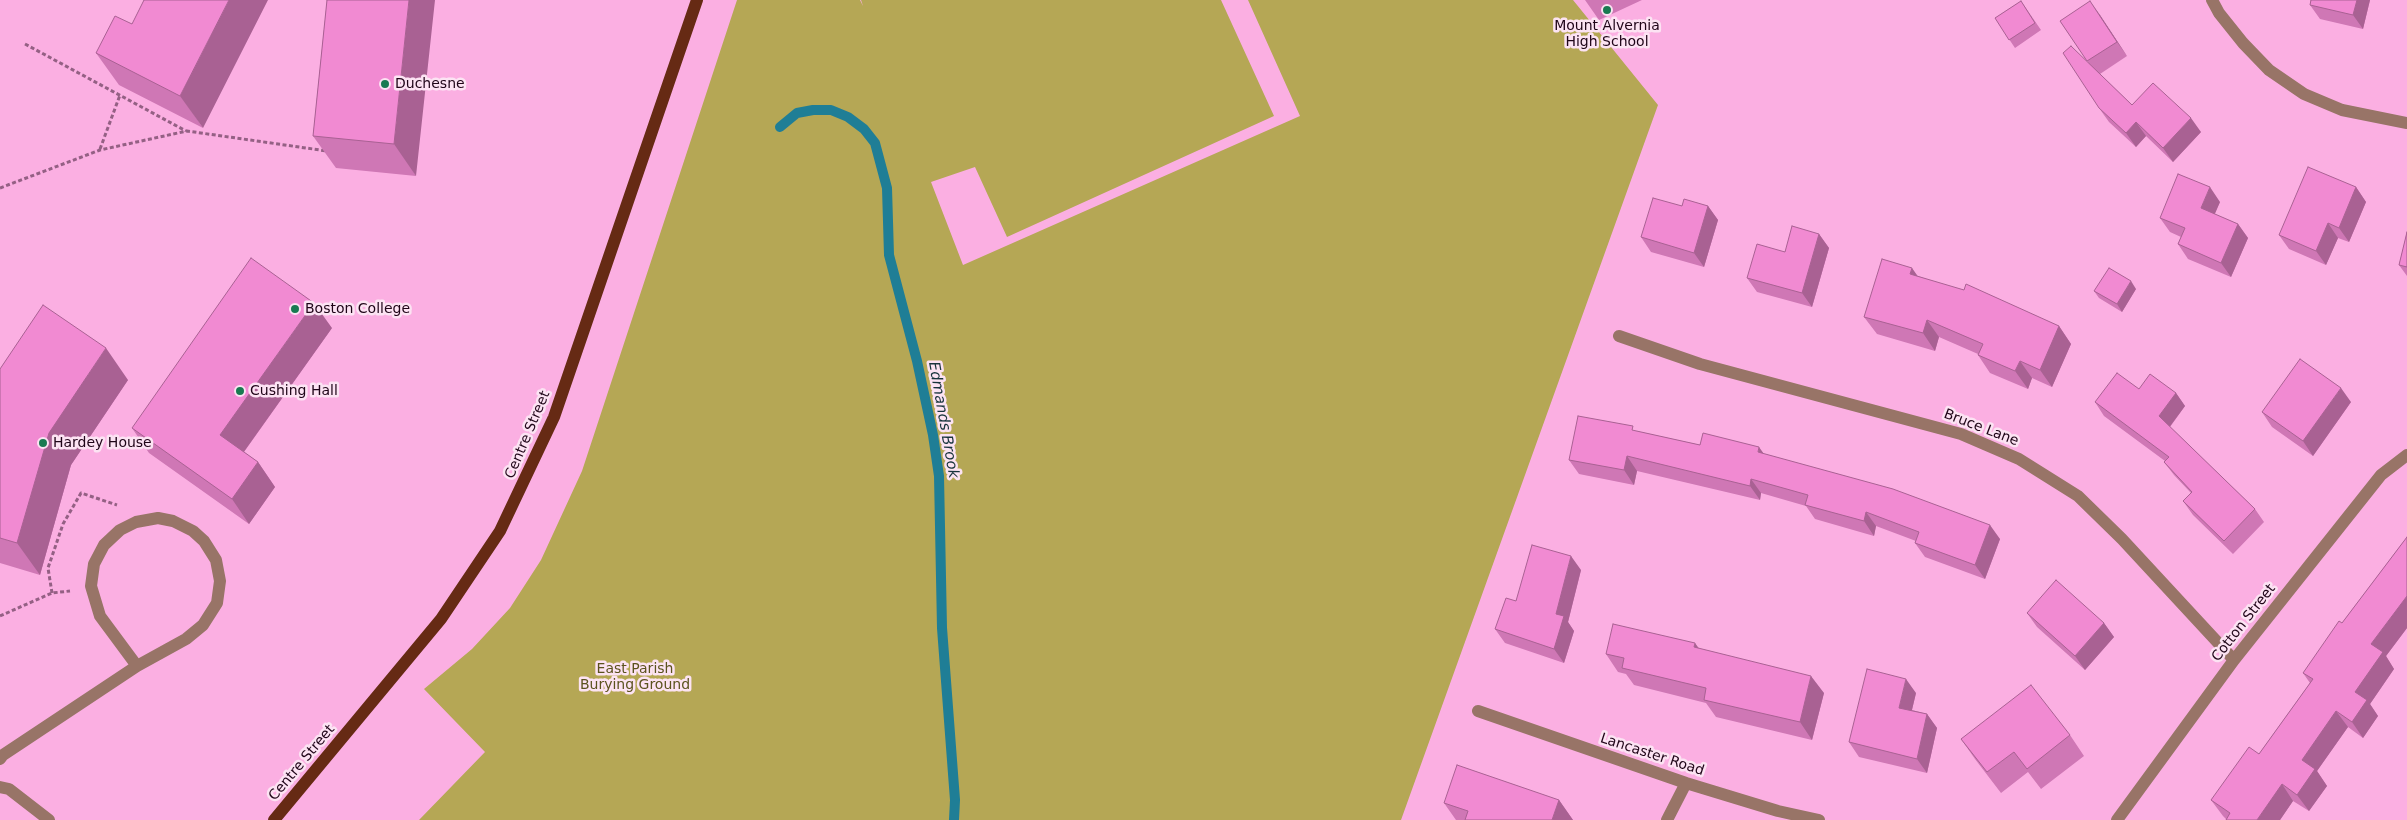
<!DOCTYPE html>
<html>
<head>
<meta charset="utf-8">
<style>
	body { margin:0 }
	canvas { display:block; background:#fbafe2 }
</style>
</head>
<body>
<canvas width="2407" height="820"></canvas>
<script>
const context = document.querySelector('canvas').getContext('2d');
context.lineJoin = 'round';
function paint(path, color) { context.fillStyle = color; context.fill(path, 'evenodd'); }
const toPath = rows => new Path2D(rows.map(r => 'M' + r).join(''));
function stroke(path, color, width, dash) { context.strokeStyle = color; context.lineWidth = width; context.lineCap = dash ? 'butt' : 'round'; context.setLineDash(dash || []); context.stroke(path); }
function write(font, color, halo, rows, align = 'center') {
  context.font = font + ' "DejaVu Sans",sans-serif'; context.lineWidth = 5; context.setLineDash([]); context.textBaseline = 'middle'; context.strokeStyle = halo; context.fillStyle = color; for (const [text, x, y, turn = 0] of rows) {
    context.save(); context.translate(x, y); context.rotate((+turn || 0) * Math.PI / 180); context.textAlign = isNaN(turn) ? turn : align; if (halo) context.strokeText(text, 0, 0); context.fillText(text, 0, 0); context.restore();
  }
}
paint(toPath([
	[737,0,860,0,863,6,861,0,1221,0,1274,116,1007,237,975,167,931,182,963,265,1300,116,1248,0,1573,0,1658,105,1401,820,419,820,485,752,424,689,472,649,510,608,541,560,582,471]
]), '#b5a755');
stroke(toPath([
	[780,127,797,113,813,110,831,110,848,117,864,129,875,143,887,188,889,255,917,361,933,435,939,476,942,628,955,800,954,820]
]), '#1f7e96', 10);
stroke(toPath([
	[25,44,186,131],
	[100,149,120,95],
	[0,188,100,150,187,131,327,151],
	[52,593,48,568,63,524,81,493,117,505],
	[0,616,52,593,70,591]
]), '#946084', 3, [4, 2.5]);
stroke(toPath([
	[0,759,3,755,137,666,186,639,203,625,217,603,220,581,216,560,204,541,193,531,173,521,158,518,136,522,120,530,104,545,94,564,91,586,100,616,137,666]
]), '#987467', 12);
stroke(toPath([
	[2212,0,2219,13,2243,43,2269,70,2304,94,2342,110,2407,123],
	[1619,336,1700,364,1961,434,2019,459,2078,496,2122,539,2234,660],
	[1478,711,1686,783,1778,811,1819,820],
	[0,787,9,789,49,820],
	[1667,820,1686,783],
	[2117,820,2234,660,2381,475,2407,455]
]), '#987467', 12);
stroke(toPath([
	[274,820,441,619,500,531,554,417,697,0]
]), '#662a14', 12);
paint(toPath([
	[327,0,416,176,336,168,313,136],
	[1585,0,1642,0,1599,20],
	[2311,0,2370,0,2363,29,2320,19,2310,5],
	[2021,1,2041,30,2015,48,1995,18],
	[2100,15,2127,56,2100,74,2132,105,2201,132,2173,162,2146,136,2136,147,2109,122,2099,108,2088,62,2060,21],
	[132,24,203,128,119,85,96,53],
	[2356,187,2366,202,2349,242,2338,238,2326,265,2289,249,2279,235],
	[2220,202,2214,214,2238,224,2248,238,2231,277,2188,259,2178,244,2181,237,2170,232,2160,218],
	[1682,206,1708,206,1718,220,1704,267,1651,252,1641,237],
	[2407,232,2407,276,2399,265],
	[1819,234,1829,248,1812,307,1757,292,1747,278,1785,252],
	[1918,276,2059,326,2071,344,2052,387,2032,378,2028,389,1990,373,1978,355,1978,354,1939,337,1935,351,1877,334,1864,317],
	[2136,289,2122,312,2099,298,2094,291],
	[332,328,244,452,258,462,275,487,249,524,149,453,132,428],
	[0,369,128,380,71,465,40,575,0,563],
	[2139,389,2176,393,2185,406,2170,427,2255,509,2264,522,2233,554,2193,515,2183,501,2191,493,2174,475,2164,462,2165,461,2104,416,2095,402],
	[2351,402,2313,456,2272,427,2262,412],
	[1636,431,1700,445,1764,454,2000,539,1985,579,1925,557,1915,543,1916,541,1876,526,1874,536,1815,519,1806,506,1761,493,1760,500,1637,471,1634,485,1579,474,1569,460],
	[2407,537,2407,628,2386,656,2394,669,2370,704,2378,716,2363,738,2348,727,2317,771,2327,786,2309,811,2293,801,2280,820,2226,820,2226,819,2223,816,2211,800,2259,754,2310,683,2303,673,2342,623],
	[1581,570,1568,622,1574,631,1564,663,1505,643,1495,629,1516,601],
	[2027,613,2104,623,2114,637,2085,670,2037,627],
	[1699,649,1824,693,1812,740,1716,717,1706,703,1634,685,1626,674,1618,672,1606,654],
	[1916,693,1912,710,1927,714,1937,728,1927,773,1859,757,1849,742],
	[2070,735,2084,756,2041,789,2028,772,2001,793,1975,759,1961,739],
	[1559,800,1573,820,1456,820,1444,803]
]), '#cf77b5');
paint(toPath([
	[229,0,268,0,203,128,180,96],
	[409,0,435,0,416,176,394,144],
	[2357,0,2370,0,2363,29,2353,15],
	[2090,1,2100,15,2127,56,2117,42],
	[2191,118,2201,132,2173,162,2163,148],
	[2136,122,2146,136,2136,147,2126,133],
	[2210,187,2220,202,2211,223,2201,208],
	[2356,187,2366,202,2349,242,2339,228],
	[1708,206,1718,220,1704,267,1694,253],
	[2328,223,2338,238,2326,265,2316,251],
	[2238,224,2248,238,2231,277,2221,263],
	[1819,234,1829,248,1812,307,1802,293],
	[1912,268,1924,285,1910,274],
	[2131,281,2136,289,2122,312,2117,304],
	[314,303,332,328,238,460,220,435],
	[1927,320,1939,337,1935,351,1923,333],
	[2059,326,2071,344,2052,387,2040,370],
	[106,348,128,380,71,465,40,575,17,543,49,433],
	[2020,361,2032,378,2028,389,2015,371],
	[2341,388,2351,402,2313,456,2303,441],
	[2176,393,2185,406,2168,429,2159,416],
	[1759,447,1769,461,1758,452],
	[1627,456,1637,471,1634,485,1624,470],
	[258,462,275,487,249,524,232,499],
	[1751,479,1761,493,1760,500,1750,486],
	[1866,512,1876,526,1874,536,1864,521],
	[1990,525,2000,539,1985,579,1975,565],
	[1571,556,1581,570,1568,622,1574,631,1564,663,1554,649,1556,614],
	[2407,596,2407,628,2386,656,2394,669,2370,704,2378,716,2363,738,2352,722,2355,692,2371,644],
	[2104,623,2114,637,2085,670,2075,656],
	[1695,643,1708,661,1694,647],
	[1811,676,1824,693,1812,740,1800,722],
	[1906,679,1916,693,1909,722,1899,708],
	[2336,711,2348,727,2317,771,2327,786,2309,811,2297,795,2302,760],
	[1927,714,1937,728,1927,773,1917,759],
	[2282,784,2293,801,2280,820,2257,820],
	[1559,800,1573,820,1552,820]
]), '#a96193');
const building = toPath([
	[144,0,229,0,180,96,96,53,115,16,132,24,144,0],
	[327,0,409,0,394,144,313,136,327,0],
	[2311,0,2357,0,2353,15,2310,5,2311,0],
	[2021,1,2035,23,2009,40,1995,18,2021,1],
	[2090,1,2117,42,2087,61,2060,21,2090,1],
	[2071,46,2132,105,2153,83,2191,118,2163,148,2136,122,2126,133,2099,108,2063,53,2071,46],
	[2308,167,2356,187,2339,228,2328,223,2316,251,2279,235,2308,167],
	[2178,174,2210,187,2201,208,2238,224,2221,263,2178,244,2185,228,2160,218,2178,174],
	[1653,198,1682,206,1684,199,1708,206,1694,253,1641,237,1653,198],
	[1792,226,1819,234,1802,293,1747,278,1757,244,1785,252,1792,226],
	[2407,232,2407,267,2399,265,2407,232],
	[251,258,314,303,220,435,258,462,232,499,132,428,251,258],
	[1882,259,1912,268,1910,274,1964,290,1966,284,2059,326,2040,370,2020,361,2015,371,1978,355,1983,344,1927,320,1923,333,1864,317,1882,259],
	[2109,268,2131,281,2117,304,2094,291,2109,268],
	[43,305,106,348,49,433,17,543,0,538,0,369,43,305],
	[2300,359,2341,388,2303,441,2262,412,2300,359],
	[2117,373,2139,389,2150,374,2176,393,2159,416,2255,509,2224,541,2183,501,2192,492,2164,462,2169,457,2095,402,2117,373],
	[1578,416,1633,426,1632,430,1700,445,1703,433,1759,447,1758,452,1893,489,1990,525,1975,565,1915,543,1919,532,1866,512,1864,521,1805,505,1808,495,1751,479,1750,486,1627,456,1624,470,1569,460,1578,416],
	[2407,537,2407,596,2371,644,2383,652,2355,692,2367,700,2352,722,2336,711,2302,760,2315,769,2297,795,2282,784,2257,820,2226,820,2230,813,2211,800,2249,747,2259,754,2313,679,2303,673,2339,621,2342,623,2407,537],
	[1532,545,1571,556,1556,614,1564,616,1554,649,1495,629,1506,598,1516,601,1532,545],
	[2056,580,2104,623,2075,656,2027,613,2056,580],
	[1613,624,1695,643,1694,647,1811,676,1800,722,1704,700,1706,688,1622,668,1624,658,1606,654,1613,624],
	[1867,669,1906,679,1899,708,1927,714,1917,759,1849,742,1867,669],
	[2031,685,2070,735,2027,769,2014,752,1987,772,1961,739,2031,685],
	[1457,765,1559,800,1552,820,1465,820,1468,811,1444,803,1457,765]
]);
paint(building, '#f18ad2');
stroke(building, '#a96193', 1);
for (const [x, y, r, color] of [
	[1607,10,5,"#197a51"],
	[385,84,5,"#197a51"],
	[295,309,5,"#197a51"],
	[240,391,5,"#197a51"],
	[43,443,5,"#197a51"]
]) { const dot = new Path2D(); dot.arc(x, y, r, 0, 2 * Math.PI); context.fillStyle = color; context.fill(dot); stroke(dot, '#fce3f3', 2); }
write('14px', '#1f0518', '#fce3f3', [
	["Mount Alvernia",1607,26,"center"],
	["High School",1607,42,"center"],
	["Duchesne",395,84],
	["Boston College",305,309],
	["Cushing Hall",250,391],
	["Hardey House",53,443]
], 'left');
write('14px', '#1f0518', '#fce3f3', [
	["Bruce Lane",1981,428,21],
	["Centre Street",528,435,-67],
	["Cotton Street",2244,623,-52],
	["Lancaster Road",1652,755,18],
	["Centre Street",302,763,-50]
]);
write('14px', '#5b521e', '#fce3f3', [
	["East Parish",635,669],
	["Burying Ground",635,685]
]);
write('italic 15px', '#18343c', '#fce3f3', [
	["Edmands Brook",943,420,80]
]);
</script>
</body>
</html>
